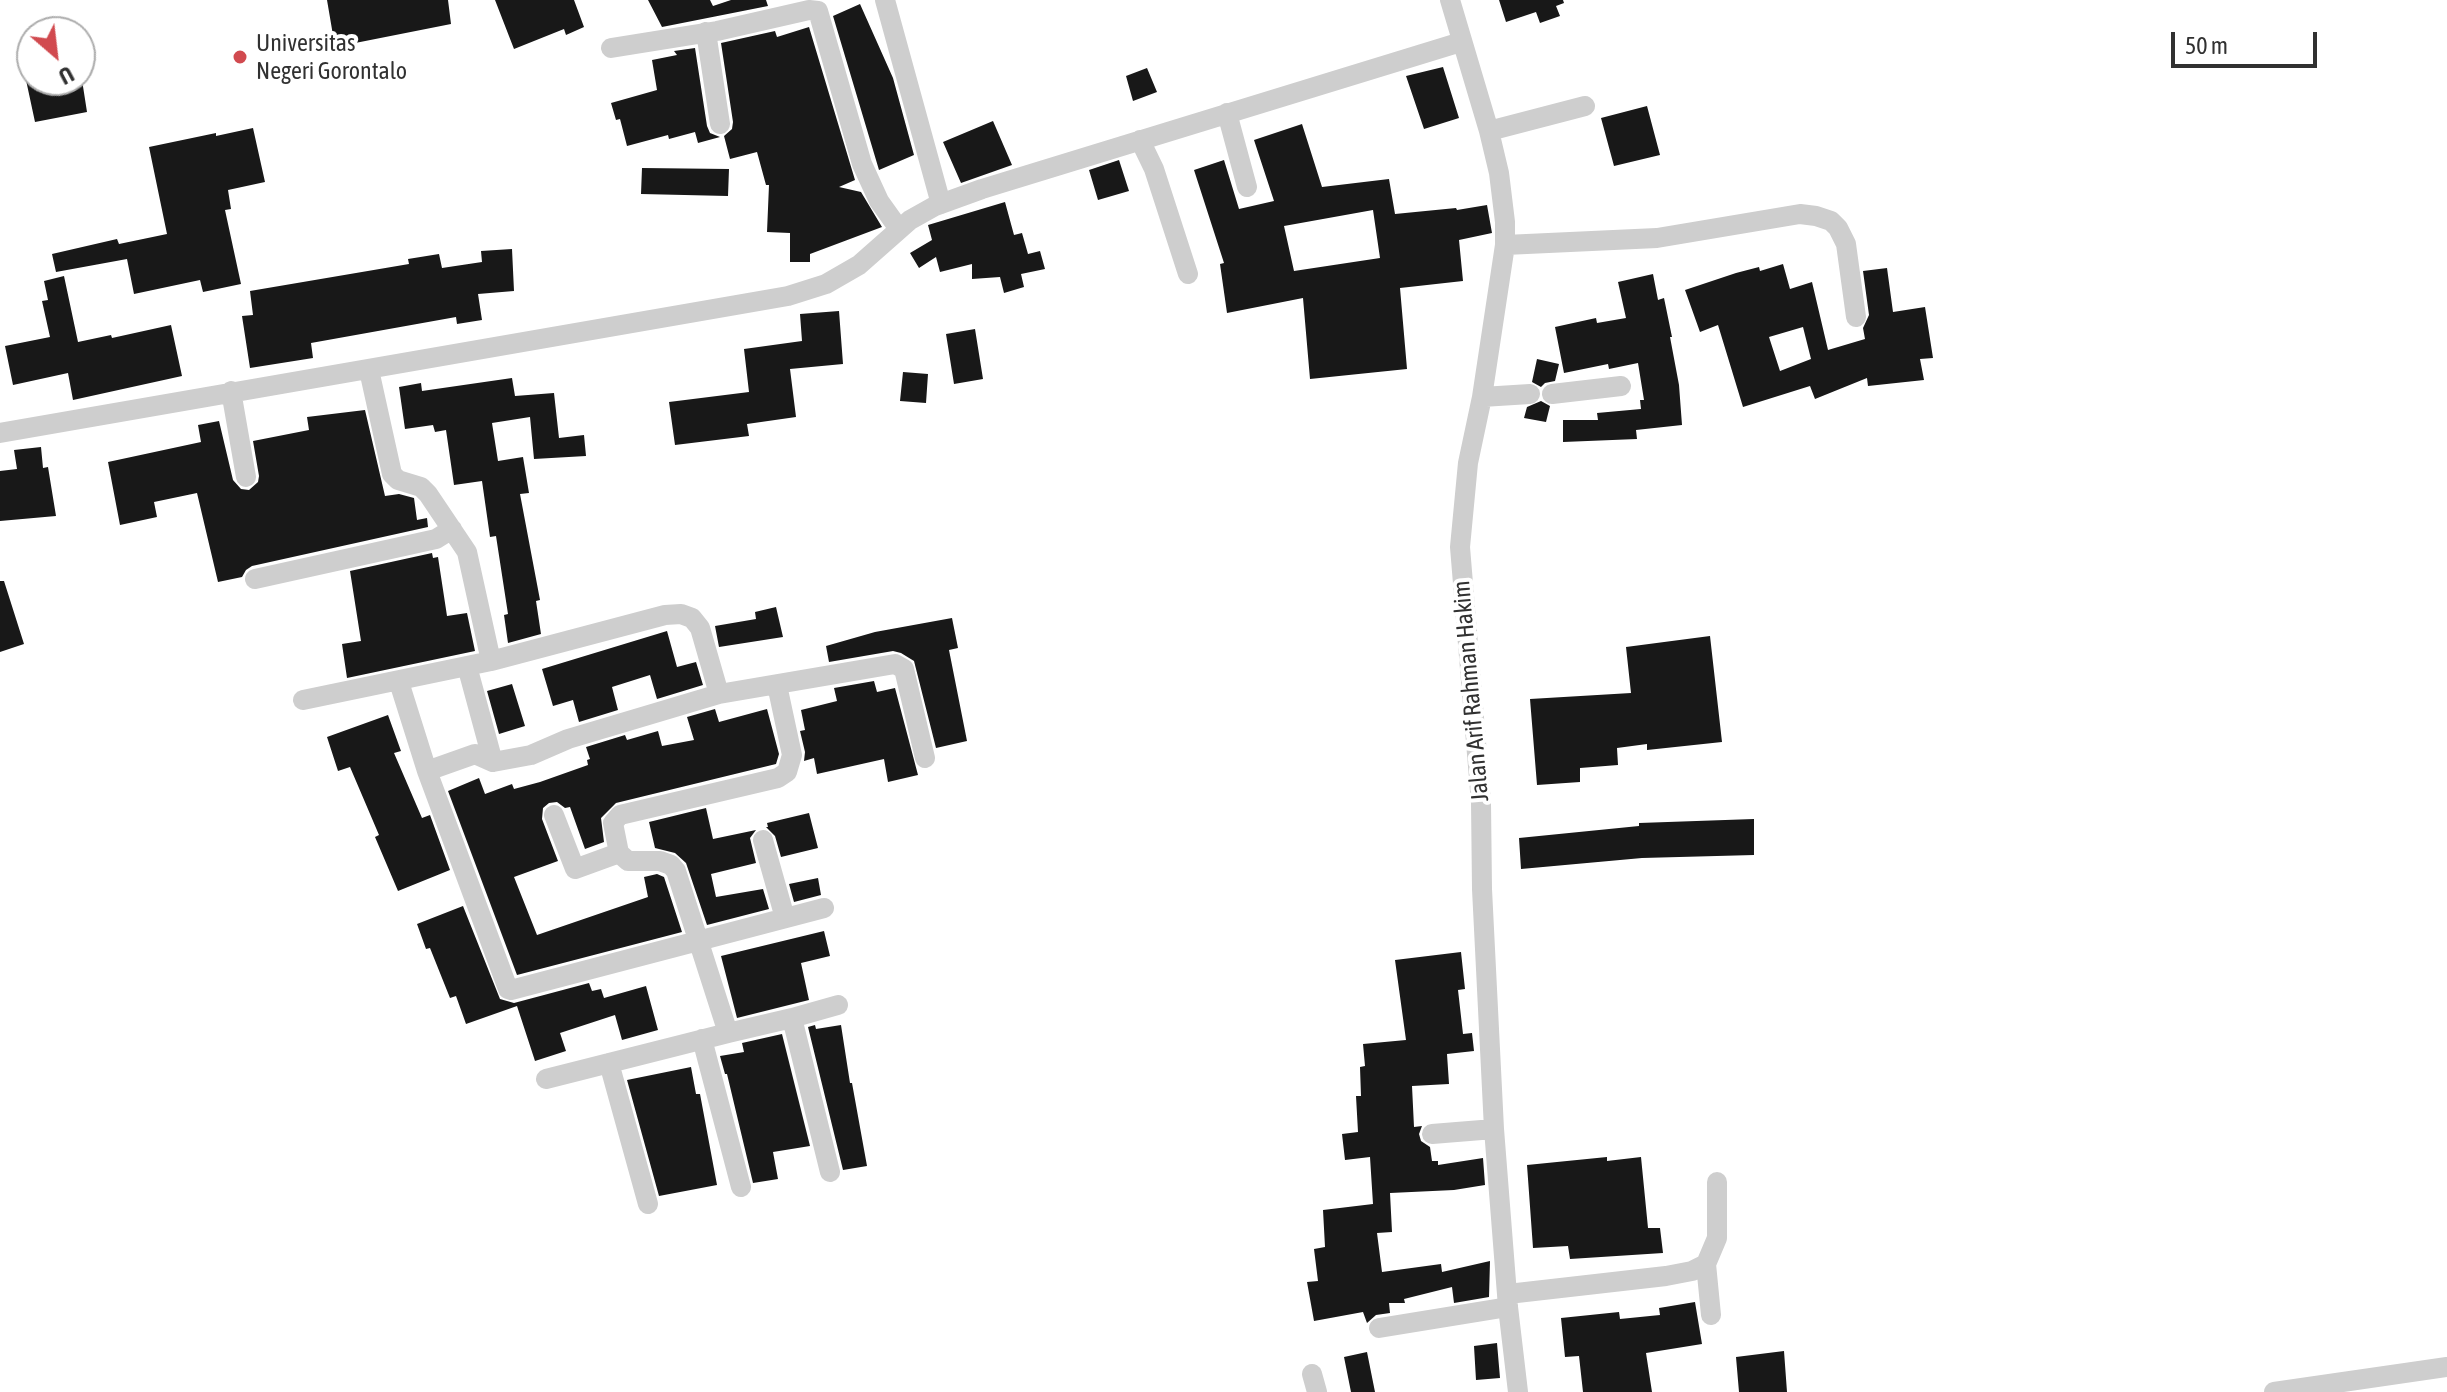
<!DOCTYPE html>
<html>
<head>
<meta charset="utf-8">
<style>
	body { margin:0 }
	#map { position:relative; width:2447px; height:1392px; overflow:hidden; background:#fff; font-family:"Asap Condensed",sans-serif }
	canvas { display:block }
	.north { position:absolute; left:16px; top:16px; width:80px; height:80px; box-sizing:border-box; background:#fff; border:2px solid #adadad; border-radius:50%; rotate:152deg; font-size:22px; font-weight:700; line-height:32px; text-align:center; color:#313131 }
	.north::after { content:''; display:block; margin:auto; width:28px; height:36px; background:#d14a4f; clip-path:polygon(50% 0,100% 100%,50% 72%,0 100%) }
	.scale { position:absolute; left:2171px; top:32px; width:146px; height:36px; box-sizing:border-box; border:4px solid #313131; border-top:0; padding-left:10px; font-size:24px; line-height:28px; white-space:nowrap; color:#313131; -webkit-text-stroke:6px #fff; paint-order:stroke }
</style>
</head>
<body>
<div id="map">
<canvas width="2447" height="1392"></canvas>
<div class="north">U</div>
<div class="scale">50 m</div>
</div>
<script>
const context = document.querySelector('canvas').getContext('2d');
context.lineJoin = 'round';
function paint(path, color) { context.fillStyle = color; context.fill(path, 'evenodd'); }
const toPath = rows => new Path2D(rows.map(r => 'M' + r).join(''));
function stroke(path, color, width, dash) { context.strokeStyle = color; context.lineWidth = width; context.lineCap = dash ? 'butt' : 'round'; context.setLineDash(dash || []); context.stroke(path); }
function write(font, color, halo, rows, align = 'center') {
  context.font = font + ' "Asap Condensed",sans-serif'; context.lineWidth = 8; context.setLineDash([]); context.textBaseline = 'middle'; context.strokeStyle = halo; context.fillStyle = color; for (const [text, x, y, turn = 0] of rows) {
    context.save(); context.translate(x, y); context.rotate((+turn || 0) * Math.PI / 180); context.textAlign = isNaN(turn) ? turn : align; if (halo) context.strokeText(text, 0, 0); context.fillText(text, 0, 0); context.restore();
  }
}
paint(toPath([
	[327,0,448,0,451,24,335,47],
	[495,0,574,0,584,27,566,35,564,29,514,49],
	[648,0,710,0,713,6,731,0,766,0,768,6,662,27],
	[1499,0,1563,0,1564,3,1556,6,1560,16,1540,23,1536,12,1506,22],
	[860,4,893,78,914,155,879,170,833,16],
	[809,27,855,180,839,187,861,192,882,227,810,254,810,262,790,262,790,233,767,232,769,185,766,185,757,152,730,159,724,136,732,129,733,122,721,43,775,31,777,37],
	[695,48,707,126,710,133,720,137,698,143,695,132,669,139,668,135,627,146,620,119,616,120,611,103,657,90,652,60,677,55,674,51],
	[1443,67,1459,118,1424,129,1406,76],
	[1147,68,1157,92,1133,101,1126,76],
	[26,80,82,80,87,112,35,122],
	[1647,106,1660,155,1614,166,1601,118],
	[993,121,1012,165,961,183,943,142],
	[1302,124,1322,187,1389,179,1395,214,1456,208,1457,210,1487,205,1492,233,1459,240,1463,281,1400,288,1407,369,1310,379,1303,298,1227,313,1220,264,1224,263,1194,170,1224,160,1239,209,1274,201,1254,140],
	[1373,210,1380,258,1294,271,1284,226],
	[253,128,265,182,228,190,231,209,225,210,241,284,203,292,200,280,134,294,127,259,56,272,52,254,117,239,119,244,167,234,149,147,216,133,216,136],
	[1119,160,1129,191,1098,200,1089,170],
	[642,168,729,169,728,196,641,194],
	[1005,202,1014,235,1022,233,1028,254,1040,251,1045,269,1021,274,1024,287,1004,293,1000,277,972,279,972,264,940,272,936,257,919,268,910,253,932,240,928,225],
	[512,249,514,291,478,294,482,320,457,324,456,317,311,343,313,358,250,368,242,316,253,315,250,291,409,264,408,259,439,254,442,268,482,262,481,251],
	[1783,264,1790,289,1812,282,1828,350,1865,339,1863,328,1869,315,1863,271,1887,268,1893,312,1925,307,1933,358,1920,359,1924,380,1868,386,1867,378,1815,399,1810,386,1743,407,1718,325,1700,332,1685,290,1736,273,1759,267,1760,271],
	[1803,327,1811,359,1780,371,1769,337],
	[1653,274,1658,300,1664,298,1672,337,1670,337,1679,385,1682,425,1636,430,1637,439,1563,442,1563,420,1598,420,1597,413,1641,409,1640,400,1644,400,1638,363,1609,369,1608,364,1564,373,1555,327,1596,318,1597,323,1626,318,1618,282],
	[64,276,78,342,111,335,112,338,171,325,182,376,73,400,68,373,13,385,5,346,50,337,42,301,48,300,44,281],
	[839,311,843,364,790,369,796,417,747,424,749,436,675,445,669,402,749,392,744,349,802,341,800,314],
	[975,329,983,379,954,384,946,334],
	[1537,359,1559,364,1555,381,1545,383,1541,387,1532,382],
	[903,372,928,374,926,403,900,401],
	[512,378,515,396,554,393,559,438,584,435,586,456,534,459,530,417,492,423,498,461,523,457,529,493,520,494,540,600,536,601,541,634,508,643,504,615,508,614,496,536,490,537,482,481,454,485,446,430,435,432,433,425,405,429,399,387,421,383,422,391],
	[1541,401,1550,406,1546,422,1524,418,1527,407],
	[365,410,385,496,399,494,414,498,417,520,427,518,428,527,252,566,246,570,242,577,218,582,197,493,154,502,157,517,120,525,108,462,201,442,198,425,219,421,233,480,241,489,249,490,258,482,259,476,253,441,309,430,307,417],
	[41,447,43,468,48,467,56,516,0,521,0,471,17,469,14,450],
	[432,553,433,558,438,557,447,616,467,613,475,651,347,678,342,644,361,641,350,571],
	[0,581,4,581,24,644,0,652],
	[776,607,783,637,719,647,715,626,756,619,755,612],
	[952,618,958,648,949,650,967,741,936,748,914,661,901,653,893,651,829,662,826,646,875,632],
	[667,631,677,667,696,662,703,685,657,699,650,675,612,687,618,710,579,722,573,700,553,706,542,669],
	[1710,636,1722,742,1647,750,1647,744,1617,748,1618,765,1580,768,1580,782,1537,785,1530,699,1631,693,1626,647],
	[874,681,877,692,895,688,918,775,888,782,884,759,817,774,814,758,804,761,805,752,800,731,805,730,801,710,837,701,834,688],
	[512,684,525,726,499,734,487,691],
	[715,709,719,722,767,709,779,754,776,764,616,803,601,818,604,842,585,849,570,807,565,808,557,802,549,803,543,808,542,819,558,861,514,877,537,935,648,897,644,877,657,874,664,877,682,932,517,975,448,791,479,778,485,794,512,784,514,789,540,782,588,765,587,760,590,759,586,747,625,735,627,740,658,731,662,746,694,740,687,717],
	[388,715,401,751,394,753,422,818,430,815,450,870,398,891,375,837,379,835,350,767,338,771,327,737],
	[706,808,713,839,756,830,750,838,756,863,711,874,716,897,763,889,769,909,707,925,686,863,675,853,655,848,649,822],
	[809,813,818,848,781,857,775,836,766,827,768,827,767,823],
	[1754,819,1754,855,1642,858,1521,869,1519,838,1639,826,1639,823],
	[818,878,821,895,794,902,789,884],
	[463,906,500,999,514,1003,589,983,592,991,601,989,604,998,646,986,658,1030,622,1040,615,1015,560,1033,566,1051,535,1061,517,1006,466,1024,456,996,450,998,430,948,426,949,417,924],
	[824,931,830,956,801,963,809,1000,737,1018,721,956],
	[1461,952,1465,989,1458,990,1463,1034,1472,1033,1474,1051,1447,1054,1449,1084,1412,1086,1414,1127,1422,1126,1419,1134,1421,1141,1430,1147,1432,1161,1438,1161,1438,1165,1483,1158,1485,1185,1454,1190,1390,1193,1392,1232,1377,1233,1382,1272,1441,1264,1442,1272,1490,1261,1489,1297,1454,1303,1452,1287,1404,1299,1405,1303,1389,1303,1390,1313,1376,1315,1367,1323,1363,1312,1314,1321,1307,1282,1318,1281,1314,1249,1325,1247,1323,1210,1373,1204,1370,1157,1345,1160,1342,1134,1358,1132,1356,1096,1361,1096,1360,1067,1365,1066,1363,1044,1406,1040,1395,960],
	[815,1025,816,1029,841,1025,850,1083,852,1083,867,1166,843,1170,808,1027],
	[782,1034,810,1146,773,1152,778,1179,753,1183,727,1074,725,1074,720,1056,744,1052,742,1043],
	[691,1067,696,1094,700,1094,717,1185,659,1196,627,1080],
	[1607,1157,1607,1161,1641,1157,1648,1228,1660,1228,1663,1253,1570,1259,1568,1246,1533,1248,1527,1165],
	[1695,1302,1702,1344,1646,1353,1652,1392,1583,1392,1579,1356,1565,1357,1561,1318,1619,1312,1620,1319,1660,1315,1659,1308],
	[1497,1343,1500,1378,1476,1380,1474,1346],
	[1784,1351,1787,1392,1739,1392,1736,1357],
	[1367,1352,1375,1392,1351,1392,1344,1357]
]), '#181818');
stroke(toPath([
	[885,0,941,204],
	[1450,0,1489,131,1499,173,1505,222,1505,245,1482,397,1468,463,1460,547,1481,803,1482,889,1494,1129,1508,1307,1518,1392],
	[706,32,720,124],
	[611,48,717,31,809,10,818,11,862,164,879,201,899,229],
	[1227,113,1247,187],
	[1489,131,1585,106],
	[1140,140,1154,169,1188,274],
	[1505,245,1657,238,1800,214,1816,216,1831,221,1838,228,1846,244,1856,317],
	[231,391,246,477],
	[1552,394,1621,386],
	[1482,397,1530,394],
	[0,433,788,296,826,284,859,265,910,220,935,206,982,189,1461,42],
	[255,579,436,539,452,529],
	[491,661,665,615,681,614,692,618,700,628,719,694],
	[467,666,493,762],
	[399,682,427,771,508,989,511,990,824,908],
	[303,700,491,661,467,552,428,494,421,487,398,480,392,474,369,370],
	[427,771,475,754,493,762,531,755,568,739,719,694,895,664,904,669,925,758],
	[554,815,575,869,619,853,628,861,660,861,671,865,676,871,728,1033,792,1018,830,1172],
	[763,840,785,918],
	[619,853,613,823,620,815,778,778,787,772,792,755,777,685],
	[792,1018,838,1005],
	[702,1039,741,1187],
	[609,1063,648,1204],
	[546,1079,728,1033],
	[1432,1134,1494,1129],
	[1706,1264,1711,1315],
	[1508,1294,1666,1276,1692,1271,1706,1264,1717,1238,1717,1182],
	[1379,1328,1508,1307],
	[1312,1374,1317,1392],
	[2274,1392,2447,1367]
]), '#cecece', 20);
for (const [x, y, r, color] of [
	[240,57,8,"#d14a4f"]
]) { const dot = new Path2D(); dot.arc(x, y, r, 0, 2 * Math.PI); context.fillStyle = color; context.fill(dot); stroke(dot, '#fff', 3); }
write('24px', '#313131', '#fff', [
	["Universitas",256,43],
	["Negeri Gorontalo",256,71]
], 'left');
write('24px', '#313131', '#fff', [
	["Jalan Arif Rahman Hakim",1471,691,-95]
]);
</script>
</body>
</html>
